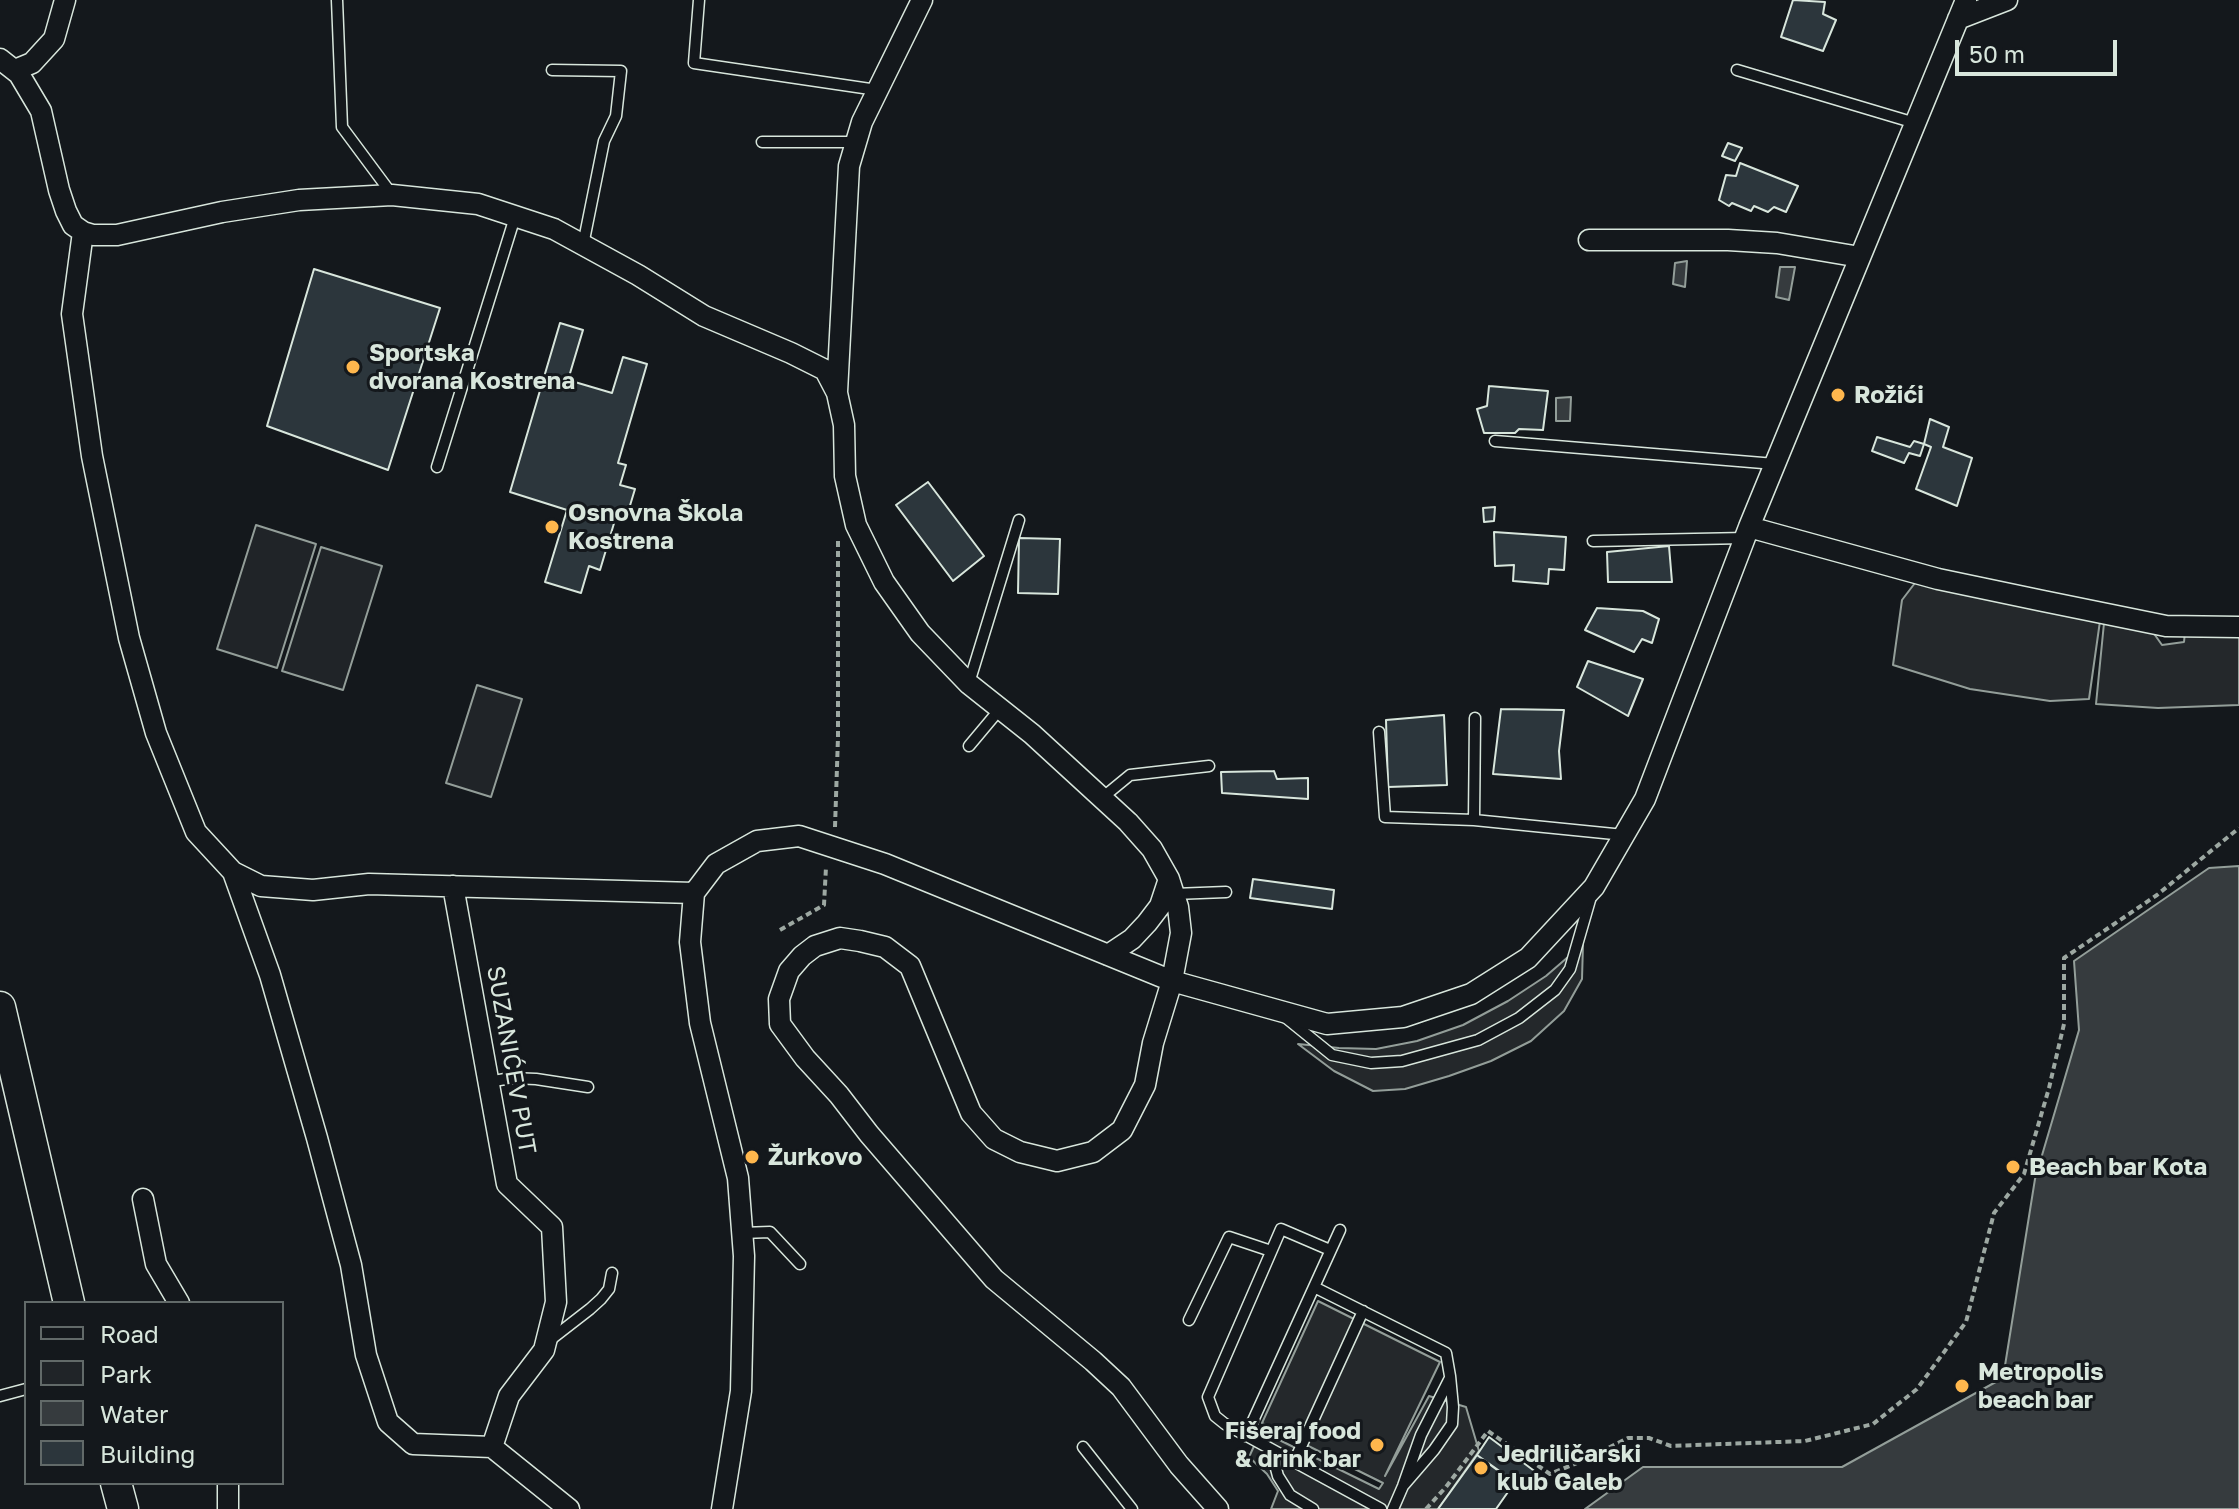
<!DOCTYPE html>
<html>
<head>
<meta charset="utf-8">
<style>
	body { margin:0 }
	#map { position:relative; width:2239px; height:1509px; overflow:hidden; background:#14181c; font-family:"Golos Text",sans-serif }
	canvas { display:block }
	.legend { position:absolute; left:24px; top:1301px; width:260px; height:184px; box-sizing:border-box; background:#14181c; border:2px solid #626a69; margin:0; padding:10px 14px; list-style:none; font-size:24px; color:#d8e6dc }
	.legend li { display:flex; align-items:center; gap:16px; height:40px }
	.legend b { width:40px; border:2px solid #626a69 }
	.scale { position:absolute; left:1955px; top:40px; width:162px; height:36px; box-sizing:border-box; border:4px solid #d8e6dc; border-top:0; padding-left:10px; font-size:24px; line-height:28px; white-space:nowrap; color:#d8e6dc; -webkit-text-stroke:6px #14181c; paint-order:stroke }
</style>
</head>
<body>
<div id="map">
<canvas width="2239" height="1509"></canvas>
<ul class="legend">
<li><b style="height:10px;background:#14181c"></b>Road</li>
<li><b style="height:22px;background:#202428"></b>Park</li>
<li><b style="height:22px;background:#363b3e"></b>Water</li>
<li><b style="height:22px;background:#2c363c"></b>Building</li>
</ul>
<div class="scale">50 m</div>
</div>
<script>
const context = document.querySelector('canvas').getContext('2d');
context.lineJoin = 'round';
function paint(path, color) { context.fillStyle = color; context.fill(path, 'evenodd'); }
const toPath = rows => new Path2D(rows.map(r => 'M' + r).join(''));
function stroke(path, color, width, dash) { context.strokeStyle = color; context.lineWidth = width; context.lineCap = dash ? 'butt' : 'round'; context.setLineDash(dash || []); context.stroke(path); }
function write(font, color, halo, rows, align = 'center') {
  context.font = font + ' "Golos Text",sans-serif'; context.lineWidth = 6; context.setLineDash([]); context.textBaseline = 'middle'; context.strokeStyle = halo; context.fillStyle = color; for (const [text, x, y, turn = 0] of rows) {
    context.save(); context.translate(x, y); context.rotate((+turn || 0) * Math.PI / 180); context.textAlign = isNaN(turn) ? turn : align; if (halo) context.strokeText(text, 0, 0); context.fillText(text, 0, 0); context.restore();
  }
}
const green = toPath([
	[256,525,316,544,277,668,217,649,256,525],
	[321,547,382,566,343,690,282,671,321,547],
	[477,685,522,699,491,797,446,783,477,685]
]);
paint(green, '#202428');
stroke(green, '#939e99', 2);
const parking = toPath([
	[1918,579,2100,621,2089,699,2050,701,1970,689,1893,665,1902,600,1918,579],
	[2104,623,2150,628,2162,645,2184,642,2185,632,2239,632,2239,705,2158,708,2096,704,2104,623],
	[1583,944,1582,979,1564,1011,1531,1041,1491,1061,1449,1076,1405,1089,1373,1091,1334,1071,1298,1044,1339,1048,1376,1049,1417,1041,1463,1025,1508,1001,1546,976,1583,944],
	[1318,1301,1440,1362,1385,1476,1429,1396,1466,1407,1479,1451,1438,1509,1271,1509,1278,1491,1267,1474,1249,1457,1261,1431,1379,1489,1383,1483,1262,1423,1318,1301]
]);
paint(parking, '#24282b');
stroke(parking, '#939e99', 2);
const water = toPath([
	[1687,261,1685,287,1673,284,1675,263,1687,261],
	[1780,267,1795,267,1789,300,1776,297,1780,267],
	[1571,397,1570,421,1556,421,1556,398,1571,397],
	[2239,866,2239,1509,1585,1509,1643,1467,1842,1467,2003,1378,2035,1179,2079,1030,2074,961,2209,868,2239,866]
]);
paint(water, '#363b3e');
stroke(water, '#939e99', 2);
const building = toPath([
	[1793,0,1825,2,1823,14,1836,20,1823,51,1781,37,1793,0],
	[1728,143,1742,148,1735,161,1722,156,1728,143],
	[1740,163,1798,186,1786,212,1774,207,1768,212,1754,206,1751,211,1732,203,1729,206,1719,200,1726,175,1736,176,1740,163],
	[314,269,440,308,388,470,267,426,314,269],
	[560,323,583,330,568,380,612,393,623,357,647,364,618,463,626,465,620,485,635,489,625,522,615,520,600,570,589,566,581,593,545,582,567,510,510,492,560,323],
	[1489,386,1548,391,1543,430,1519,429,1515,433,1484,433,1477,409,1487,406,1489,386],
	[1930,419,1949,427,1943,447,1972,458,1957,506,1916,489,1931,447,1924,444,1930,419],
	[1877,437,1910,447,1914,441,1924,444,1920,456,1909,453,1904,463,1872,451,1877,437],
	[928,482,984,556,953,581,896,505,928,482],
	[1495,507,1494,521,1484,522,1483,508,1495,507],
	[1494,532,1566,537,1564,570,1549,569,1548,584,1513,581,1514,565,1495,566,1494,532],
	[1019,538,1060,539,1058,594,1018,593,1019,538],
	[1669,546,1672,582,1608,582,1607,552,1669,546],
	[1597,608,1643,611,1659,619,1652,643,1642,639,1634,652,1585,630,1597,608],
	[1588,661,1643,679,1628,716,1577,687,1588,661],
	[1501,709,1564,710,1559,751,1561,779,1493,774,1501,709],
	[1444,715,1447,785,1388,787,1386,720,1444,715],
	[1274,771,1277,779,1308,778,1308,799,1222,793,1221,772,1274,771],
	[1253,879,1334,890,1332,909,1250,898,1253,879],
	[1489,1437,1537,1473,1524,1490,1477,1455,1489,1437],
	[1477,1455,1515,1482,1496,1509,1438,1509,1477,1455]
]);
paint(building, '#2c363c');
stroke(building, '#d8e6dc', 2);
const lane = toPath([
	[337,0,342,127,391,193],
	[699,0,694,63,877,90],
	[552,70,621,71,616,116,604,141,583,245],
	[1737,70,1915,123],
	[762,142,856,142],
	[1495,441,1775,464],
	[437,467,515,217],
	[1593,541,1746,538],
	[969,683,1019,520],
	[1475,718,1474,820,1624,835],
	[1379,732,1385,817,1474,820],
	[969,746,1000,709],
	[1102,798,1130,775,1209,766],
	[1174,894,1226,892],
	[1285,1017,1332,1055,1371,1063,1402,1061,1478,1040,1519,1018,1555,990,1570,969,1590,900],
	[488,1082,511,1078,536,1079,588,1087],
	[742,1233,770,1232,800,1264],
	[1330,1250,1281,1229,1208,1397,1215,1416,1225,1424,1381,1509],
	[1314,1287,1446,1353,1450,1376,1453,1407,1452,1424,1434,1450,1403,1486],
	[1189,1320,1229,1237,1271,1251],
	[550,1340,590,1309,601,1299,609,1289,612,1273],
	[0,1396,26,1389],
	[1246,1436,1340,1230],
	[1083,1447,1132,1509],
	[1271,1450,1278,1476,1290,1495,1313,1509],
	[1294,1462,1363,1311],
	[1393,1509,1403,1486,1421,1435,1450,1378]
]);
const street = toPath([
	[1958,19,2007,0],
	[0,59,19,74,41,111,59,190,66,211,73,225,83,232,93,235,117,235,222,212,299,200,392,195,478,204,554,229,638,275,704,316,791,353,825,370,837,393,844,425,845,476,856,525,884,582,920,633,969,684,1032,734,1128,822,1152,849,1169,879,1178,907,1181,933,1172,981,1153,1043,1145,1085,1122,1130,1093,1152,1057,1161,1020,1152,994,1139,971,1113,910,966,885,947,860,941,840,938,815,946,802,956,789,971,779,999,780,1024,805,1058,839,1095,869,1134,994,1279,1093,1361,1121,1387,1179,1465,1218,1509],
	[15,70,32,63,54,39,65,0],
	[83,232,72,314,92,456,129,638,156,733,196,832,233,872,261,886,313,890,369,884,694,893],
	[1589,240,1728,240,1777,243,1860,257],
	[837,392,849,166,862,122,922,0],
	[1749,527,1938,579,2043,601,2166,626,2239,627],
	[233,872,270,975,317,1138,351,1265,366,1355,388,1422,413,1444,492,1447],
	[453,886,507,1184,552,1227,556,1302,544,1350,509,1396,492,1447,569,1509],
	[1108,955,1132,939,1147,923,1160,906,1169,879],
	[143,1199,156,1264,179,1303],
	[228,1509,228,1483],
	[722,1509,741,1391,744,1256,738,1178,700,1023,690,942,694,893,716,864,757,841,799,836,885,864,1172,981,1327,1024,1403,1017,1471,994,1528,958,1594,887,1645,799,1749,527,1966,0]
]);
const primary = toPath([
	[0,1007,69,1303],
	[116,1483,123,1509]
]);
stroke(lane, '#d8e6dc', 13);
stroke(street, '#d8e6dc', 23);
stroke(primary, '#d8e6dc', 33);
stroke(toPath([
	[835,827,838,737,838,537],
	[780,930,824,905,826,867],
	[1426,1509,1446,1487,1488,1431,1550,1474,1582,1461,1628,1438,1649,1438,1671,1446,1805,1441,1873,1424,1917,1389,1966,1322,1994,1213,2024,1174,2049,1088,2064,1024,2064,958,2157,895,2239,828]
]), '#9da8a2', 4, [6, 4]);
stroke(lane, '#14181c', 10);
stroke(street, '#14181c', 20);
stroke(primary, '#14181c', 30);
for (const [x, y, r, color] of [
	[353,367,8,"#ffb74d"],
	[1838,395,8,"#ffb74d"],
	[552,527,8,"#ffb74d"],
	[752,1157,8,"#ffb74d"],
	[2013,1167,8,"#ffb74d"],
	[1962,1386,8,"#ffb74d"],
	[1377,1445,8,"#ffb74d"],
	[1481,1468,8,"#ffb74d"]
]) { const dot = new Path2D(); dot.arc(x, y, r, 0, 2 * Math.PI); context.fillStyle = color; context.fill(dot); stroke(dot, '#14181c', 3); }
write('bold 24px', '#d8e6dc', '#14181c', [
	["Sportska",369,353],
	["dvorana Kostrena",369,381],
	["Rožići",1854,395],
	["Osnovna Škola",568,513],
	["Kostrena",568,541],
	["Žurkovo",768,1157],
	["Beach bar Kota",2029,1167],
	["Metropolis",1978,1372],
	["beach bar",1978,1400],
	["Fišeraj food",1361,1431,"right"],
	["& drink bar",1361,1459,"right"],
	["Jedriličarski",1497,1454],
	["klub Galeb",1497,1482]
], 'left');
write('24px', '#d8e6dc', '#14181c', [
	["SUZANIĆEV PUT",511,1060,80]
]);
</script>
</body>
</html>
